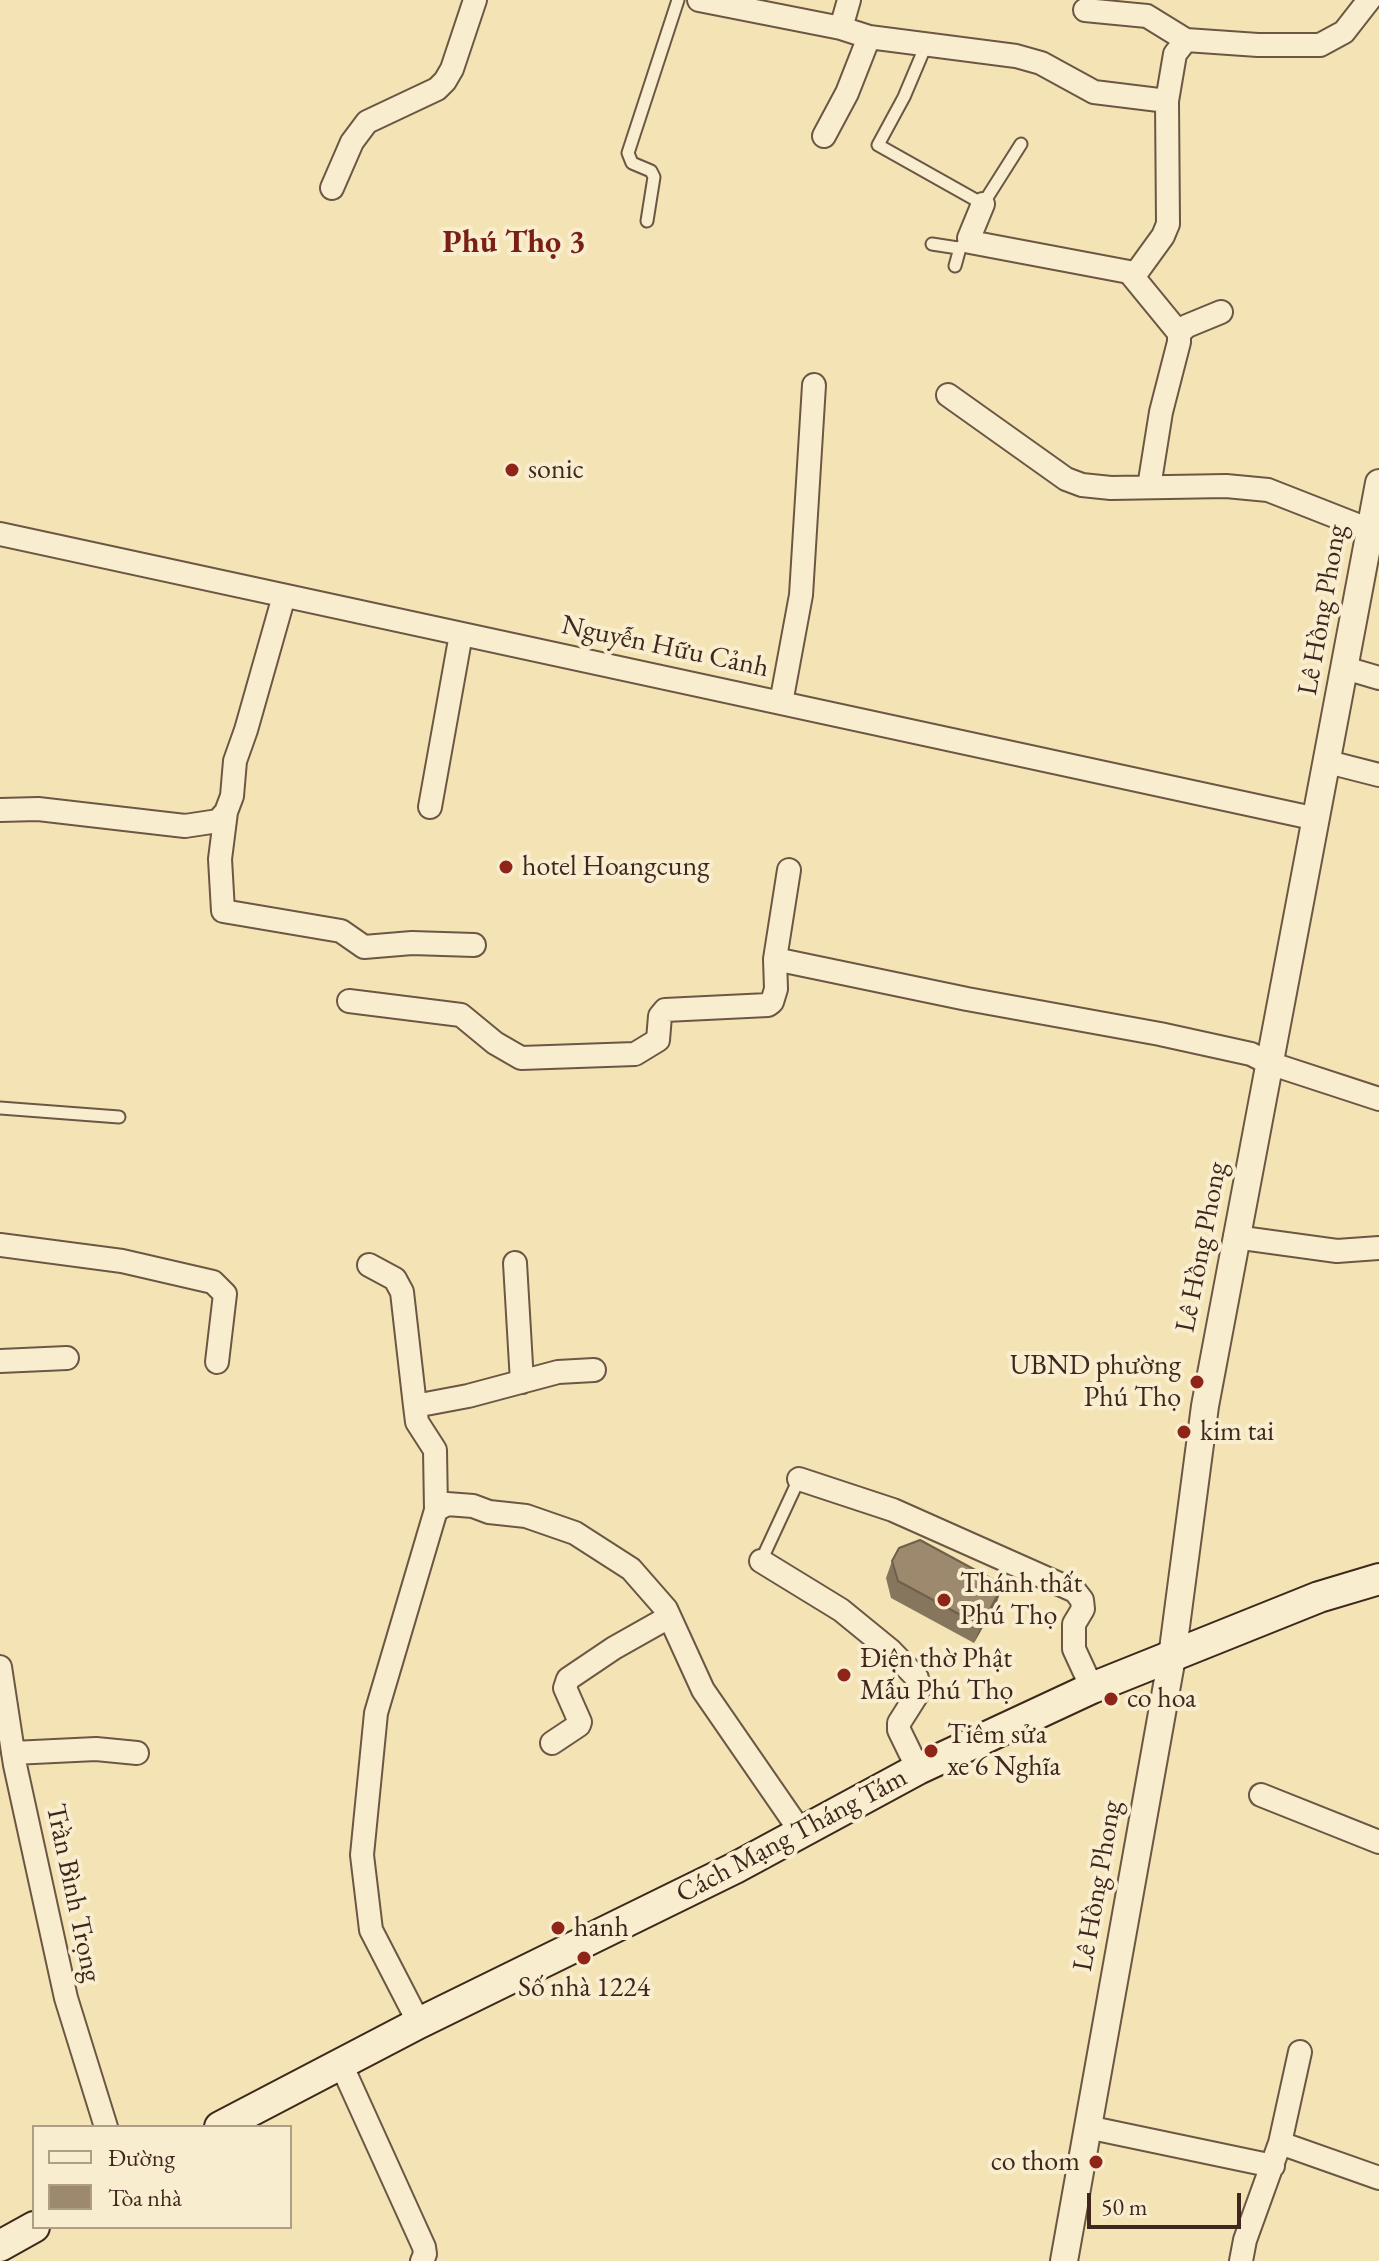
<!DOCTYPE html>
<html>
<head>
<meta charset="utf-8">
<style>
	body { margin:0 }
	#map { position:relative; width:1379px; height:2261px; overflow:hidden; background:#f4e4b5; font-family:"EB Garamond",serif }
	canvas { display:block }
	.legend { position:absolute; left:32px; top:2125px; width:260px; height:104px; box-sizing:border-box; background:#f8edcf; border:2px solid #ae9e88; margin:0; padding:10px 14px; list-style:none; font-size:24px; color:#3f271e }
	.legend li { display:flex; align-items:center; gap:16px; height:40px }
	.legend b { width:40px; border:2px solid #ae9e88 }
	.scale { position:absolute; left:1087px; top:2193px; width:154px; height:36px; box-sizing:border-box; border:4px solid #3f271e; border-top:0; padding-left:10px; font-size:24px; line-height:28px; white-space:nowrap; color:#3f271e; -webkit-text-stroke:6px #f8edcf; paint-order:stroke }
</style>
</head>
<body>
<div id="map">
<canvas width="1379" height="2261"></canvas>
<ul class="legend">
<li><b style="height:10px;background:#f8edcf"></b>Đường</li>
<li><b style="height:22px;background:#9d896d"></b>Tòa nhà</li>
</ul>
<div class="scale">50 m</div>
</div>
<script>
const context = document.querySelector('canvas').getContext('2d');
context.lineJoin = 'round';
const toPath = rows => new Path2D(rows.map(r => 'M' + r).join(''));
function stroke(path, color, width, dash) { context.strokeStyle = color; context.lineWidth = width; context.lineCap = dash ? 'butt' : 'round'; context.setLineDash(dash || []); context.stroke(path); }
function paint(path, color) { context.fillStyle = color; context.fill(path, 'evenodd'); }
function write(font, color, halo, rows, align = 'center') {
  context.font = font + ' "EB Garamond",serif'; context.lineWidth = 8; context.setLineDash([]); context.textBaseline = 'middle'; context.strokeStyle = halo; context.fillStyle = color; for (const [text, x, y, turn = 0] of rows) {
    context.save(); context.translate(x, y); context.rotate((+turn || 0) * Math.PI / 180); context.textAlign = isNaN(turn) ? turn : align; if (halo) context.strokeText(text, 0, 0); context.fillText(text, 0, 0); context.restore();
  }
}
const service = toPath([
	[926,45,904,97,878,145,983,204,1021,144],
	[647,221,654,177,651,171,632,163,628,153,678,0],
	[932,244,958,248,970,242],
	[955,266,960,248],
	[0,1108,119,1117],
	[761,1561,799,1479]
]);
const minor = toPath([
	[699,0,841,28,869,37,1016,56,1041,63,1094,92,1167,101,1175,54,1186,40,1258,45,1320,45,1344,32,1369,0],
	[1085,10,1147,16,1186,40],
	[841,28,849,0],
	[824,136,847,93,869,37],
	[332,188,352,142,367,122,437,89,445,81,452,69,475,0],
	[983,204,969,238,970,242,1129,272,1179,333],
	[1134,276,1163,236,1168,224,1167,101],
	[948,395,1066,479,1082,485,1111,488,1226,486,1268,490,1370,530],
	[1149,487,1161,412,1179,342,1179,333,1187,326,1221,312],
	[0,534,1317,819],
	[1345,668,1379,678],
	[781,703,801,595,814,385],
	[1328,762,1379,775],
	[430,807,461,634],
	[0,810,38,809,185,826,218,821,226,812,232,796,235,761,246,730,284,596],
	[226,812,220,859,223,911,341,931,364,947,412,943,474,945],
	[775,959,789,870],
	[349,1001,461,1015,495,1043,521,1058,635,1054,658,1040,660,1016,665,1010,768,1005,772,1002,776,989,775,959,967,999,1160,1034,1251,1054,1269,1063,1379,1099],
	[1235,1237,1337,1251,1379,1248],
	[0,1245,122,1261,213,1282,225,1294,217,1362],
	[515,1263,522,1382],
	[369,1265,395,1279,402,1292,415,1406],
	[0,1361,67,1358],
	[799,1479,893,1510,1075,1591,1082,1600,1083,1609,1074,1624,1074,1649,1092,1688],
	[436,1510,435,1450,417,1422,415,1406,468,1396,558,1372,594,1370],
	[761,1561,841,1610,890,1650,917,1678,918,1693,899,1723,899,1730,918,1769],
	[0,1667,15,1765,66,1998,106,2127],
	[552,1743,579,1725,580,1722,565,1688,568,1679,614,1648,669,1617],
	[13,1753,96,1749,137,1753],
	[1261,1795,1379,1842],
	[419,2023,371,1930,362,1855,376,1713,436,1510,447,1504,473,1506,489,1512,526,1516,575,1533,631,1569,666,1609,703,1690,801,1832],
	[341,2064,424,2247,425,2254,422,2261],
	[1087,2127,1273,2166],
	[1280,2143,1379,2178],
	[1241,2261,1245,2240,1280,2143,1300,2052]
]);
const tertiary = toPath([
	[1064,2261,1172,1657,1205,1406,1379,483]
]);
const secondary = toPath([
	[220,2127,419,2023,735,1868,918,1769,1092,1688,1319,1597,1379,1579],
	[0,2246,34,2227]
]);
stroke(service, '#6c5644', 15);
stroke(minor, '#6c5644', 26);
stroke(tertiary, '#6c5644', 30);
stroke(secondary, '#3f271e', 34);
stroke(service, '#f8edcf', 11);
stroke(minor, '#f8edcf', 22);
stroke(tertiary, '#f8edcf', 26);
stroke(secondary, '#f8edcf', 30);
paint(toPath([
	[892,1561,997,1602,974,1643,891,1598,886,1578]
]), '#87765e');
paint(toPath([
	[1003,1585,997,1602,974,1643,981,1626]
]), '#6e604c');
const building = toPath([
	[920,1540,1003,1585,981,1626,898,1581,892,1561,899,1548,920,1540]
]);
paint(building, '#9d896d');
stroke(building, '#6e604c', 2);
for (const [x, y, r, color] of [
	[512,470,8,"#8f2418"],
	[506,867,8,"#8f2418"],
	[1197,1382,8,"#8f2418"],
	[1184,1432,8,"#8f2418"],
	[944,1600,8,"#8f2418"],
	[844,1675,8,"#8f2418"],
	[1111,1699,8,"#8f2418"],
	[931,1751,8,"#8f2418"],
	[558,1928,8,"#8f2418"],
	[584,1958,8,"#8f2418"],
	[1096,2162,8,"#8f2418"]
]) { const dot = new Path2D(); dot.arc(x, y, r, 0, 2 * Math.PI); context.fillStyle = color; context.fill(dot); stroke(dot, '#f8edcf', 3); }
write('28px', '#3f271e', '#f8edcf', [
	["sonic",528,470],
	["hotel Hoangcung",522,867],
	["UBND phường",1181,1366,"right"],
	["Phú Thọ",1181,1398,"right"],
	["kim tai",1200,1432],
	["Thánh thất",960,1584],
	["Phú Thọ",960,1616],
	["Điện thờ Phật",860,1659],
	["Mẫu Phú Thọ",860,1691],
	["co hoa",1127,1699],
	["Tiêm sửa",947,1735],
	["xe 6 Nghĩa",947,1767],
	["hanh",574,1928],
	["Số nhà 1224",584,1988,"center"],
	["co thom",1080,2162,"right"]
], 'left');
write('28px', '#3f271e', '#f8edcf', [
	["Lê Hồng Phong",1323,610,-80],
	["Nguyễn Hữu Cảnh",665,647,12],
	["Lê Hồng Phong",1202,1247,-79],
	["Cách Mạng Tháng Tám",792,1836,-28],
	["Lê Hồng Phong",1098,1886,-80],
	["Trần Bình Trọng",73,1893,78]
]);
write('bold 32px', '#7a1f14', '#f8edcf', [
	["Phú Thọ 3",514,243]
]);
</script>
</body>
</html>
